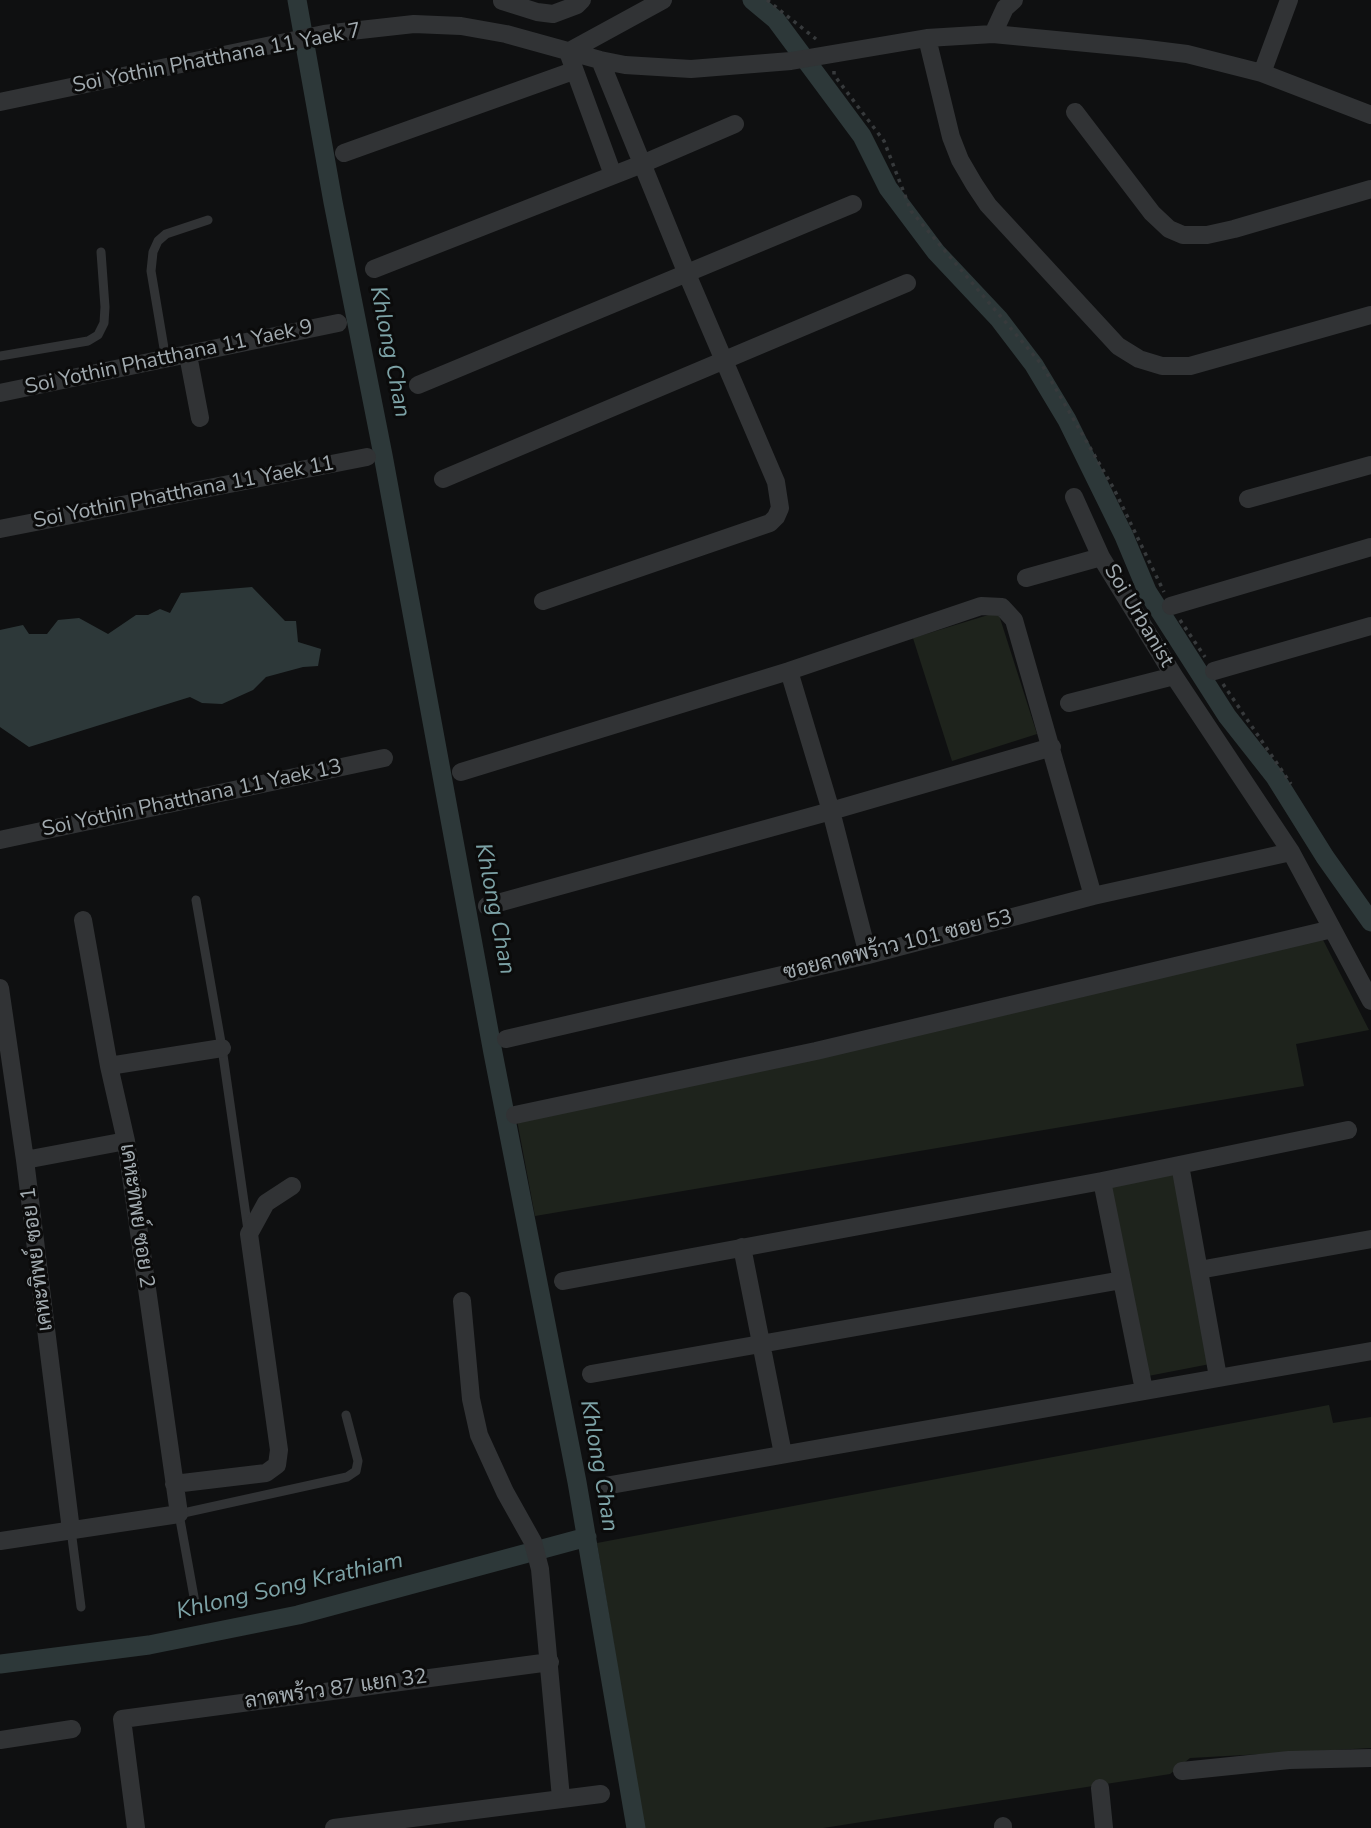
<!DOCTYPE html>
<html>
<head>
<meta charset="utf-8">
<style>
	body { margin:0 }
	canvas { display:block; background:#0f1011 }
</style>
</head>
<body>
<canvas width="1371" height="1828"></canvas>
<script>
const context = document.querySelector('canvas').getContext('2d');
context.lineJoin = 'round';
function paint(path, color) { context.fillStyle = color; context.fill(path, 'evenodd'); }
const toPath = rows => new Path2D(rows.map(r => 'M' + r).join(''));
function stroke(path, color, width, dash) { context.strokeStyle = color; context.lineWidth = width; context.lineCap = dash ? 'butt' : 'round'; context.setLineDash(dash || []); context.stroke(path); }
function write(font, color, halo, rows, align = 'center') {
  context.font = font + ' "Nunito Sans",Sarabun,sans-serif'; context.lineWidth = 6; context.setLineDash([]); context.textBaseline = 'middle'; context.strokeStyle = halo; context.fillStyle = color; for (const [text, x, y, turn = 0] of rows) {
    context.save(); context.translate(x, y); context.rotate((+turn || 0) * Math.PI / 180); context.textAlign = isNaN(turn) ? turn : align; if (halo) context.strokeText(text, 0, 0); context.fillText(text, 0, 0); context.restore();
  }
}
paint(toPath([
	[998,612,1037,734,952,761,913,638],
	[1321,936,1369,1030,1296,1044,1304,1086,535,1216,517,1120],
	[1173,1172,1210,1364,1148,1376,1111,1184],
	[1329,1405,1333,1423,1371,1417,1371,1748,1190,1758,1170,1774,823,1828,644,1828,597,1543]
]), '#1e231c');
paint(toPath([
	[252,587,285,621,296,621,298,642,321,649,318,666,303,667,266,677,253,690,222,704,202,703,190,697,29,747,0,727,0,630,23,625,29,634,47,634,58,620,79,618,108,634,136,615,148,615,160,609,170,613,181,593]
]), '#2d3839');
stroke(toPath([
	[297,0,333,202,383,455,493,1053,577,1482,636,1828],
	[752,0,776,20,862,136,888,188,936,252,999,319,1034,365,1067,420,1124,536,1147,591,1227,716,1275,777,1325,857,1371,922],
	[0,1664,149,1645,298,1615,587,1537]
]), '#2d3839', 19);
stroke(toPath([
	[767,0,816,39],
	[834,71,834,75,884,141,911,211,1042,365,1114,489,1164,592],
	[1180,620,1205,657],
	[1223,684,1291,784]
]), '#373a3c', 3.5, [3.5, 5]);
stroke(toPath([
	[0,356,88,341,98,335,104,323,105,307,101,252],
	[166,360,151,271,153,252,158,241,166,234,208,220],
	[196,900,222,1048,248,1230],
	[71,1530,81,1607],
	[196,1608,179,1514,347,1477,356,1471,358,1461,346,1415]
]), '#313335', 9);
stroke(toPath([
	[502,1,537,12,553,14,577,5,582,0],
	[993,34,1005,8,1014,0],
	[927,38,951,137,960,160,974,184,988,205,1118,346,1139,359,1162,366,1190,366,1371,315],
	[1262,73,1289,0],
	[0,102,324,34,414,24,461,26,506,34,600,60,625,65,691,69,791,61,927,38,993,34,1139,48,1187,54,1262,73,1371,115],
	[1075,112,1152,213,1169,229,1183,235,1207,235,1234,229,1371,189],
	[344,153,573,71],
	[613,175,568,52,663,0],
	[374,269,642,164,735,124],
	[188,355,200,418],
	[418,385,853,204],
	[0,393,338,323],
	[443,479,907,283],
	[1074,497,1101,557,1174,676,1291,852,1371,1001],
	[1248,499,1371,465],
	[0,529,367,457],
	[1026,578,1101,557],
	[543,601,770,523,776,517,780,508,776,482,687,274,600,60],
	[1171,606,1371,547],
	[789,671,831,811,868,955],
	[1214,671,1371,626],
	[1069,703,1174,676],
	[461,772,789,671,981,606,1002,607,1014,620,1093,896],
	[0,840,384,758],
	[487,906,831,811,1052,747],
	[0,988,25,1160,71,1530],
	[506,1039,868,955,1093,896,1291,852],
	[109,1066,222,1048],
	[515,1115,816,1051,1332,929],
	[25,1160,126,1141],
	[1180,1165,1218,1377],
	[1102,1181,1144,1390],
	[742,1247,783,1454],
	[1199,1270,1371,1239],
	[563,1281,1102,1181,1348,1130],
	[462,1301,471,1399,479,1435,505,1492,533,1542,540,1569,561,1798],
	[591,1374,1122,1280],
	[174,1484,266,1473,277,1465,279,1450,249,1234,266,1203,292,1186],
	[605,1486,1371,1351],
	[0,1541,179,1514,126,1141,109,1066,83,920],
	[0,1740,72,1729],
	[1182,1771,1289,1760,1371,1758],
	[1100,1788,1104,1828],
	[1003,1826,1003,1828],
	[136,1828,122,1719,550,1662],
	[334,1828,601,1794]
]), '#313335', 18);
write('21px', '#a2abb0', '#0b0b0b', [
	["Soi Yothin Phatthana 11 Yaek 7",217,59,-11],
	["Soi Yothin Phatthana 11 Yaek 9",169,358,-12],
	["Soi Yothin Phatthana 11 Yaek 11",184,493,-11],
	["Soi Urbanist",1138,616,59],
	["Soi Yothin Phatthana 11 Yaek 13",192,799,-12],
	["ซอยลาดพร้าว 101 ซอย 53",898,946,-14],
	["เคหะทิพย์ ซอย 2",136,1216,82],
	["เคหะทิพย์ ซอย 1",38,1259,-97],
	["ลาดพร้าว 87 แยก 32",336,1690,-8]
]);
write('italic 23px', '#7da3a7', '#0b0b0b', [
	["Khlong Chan",389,352,79],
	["Khlong Chan",494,909,79],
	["Khlong Chan",598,1466,80],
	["Khlong Song Krathiam",290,1587,-13]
]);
</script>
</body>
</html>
